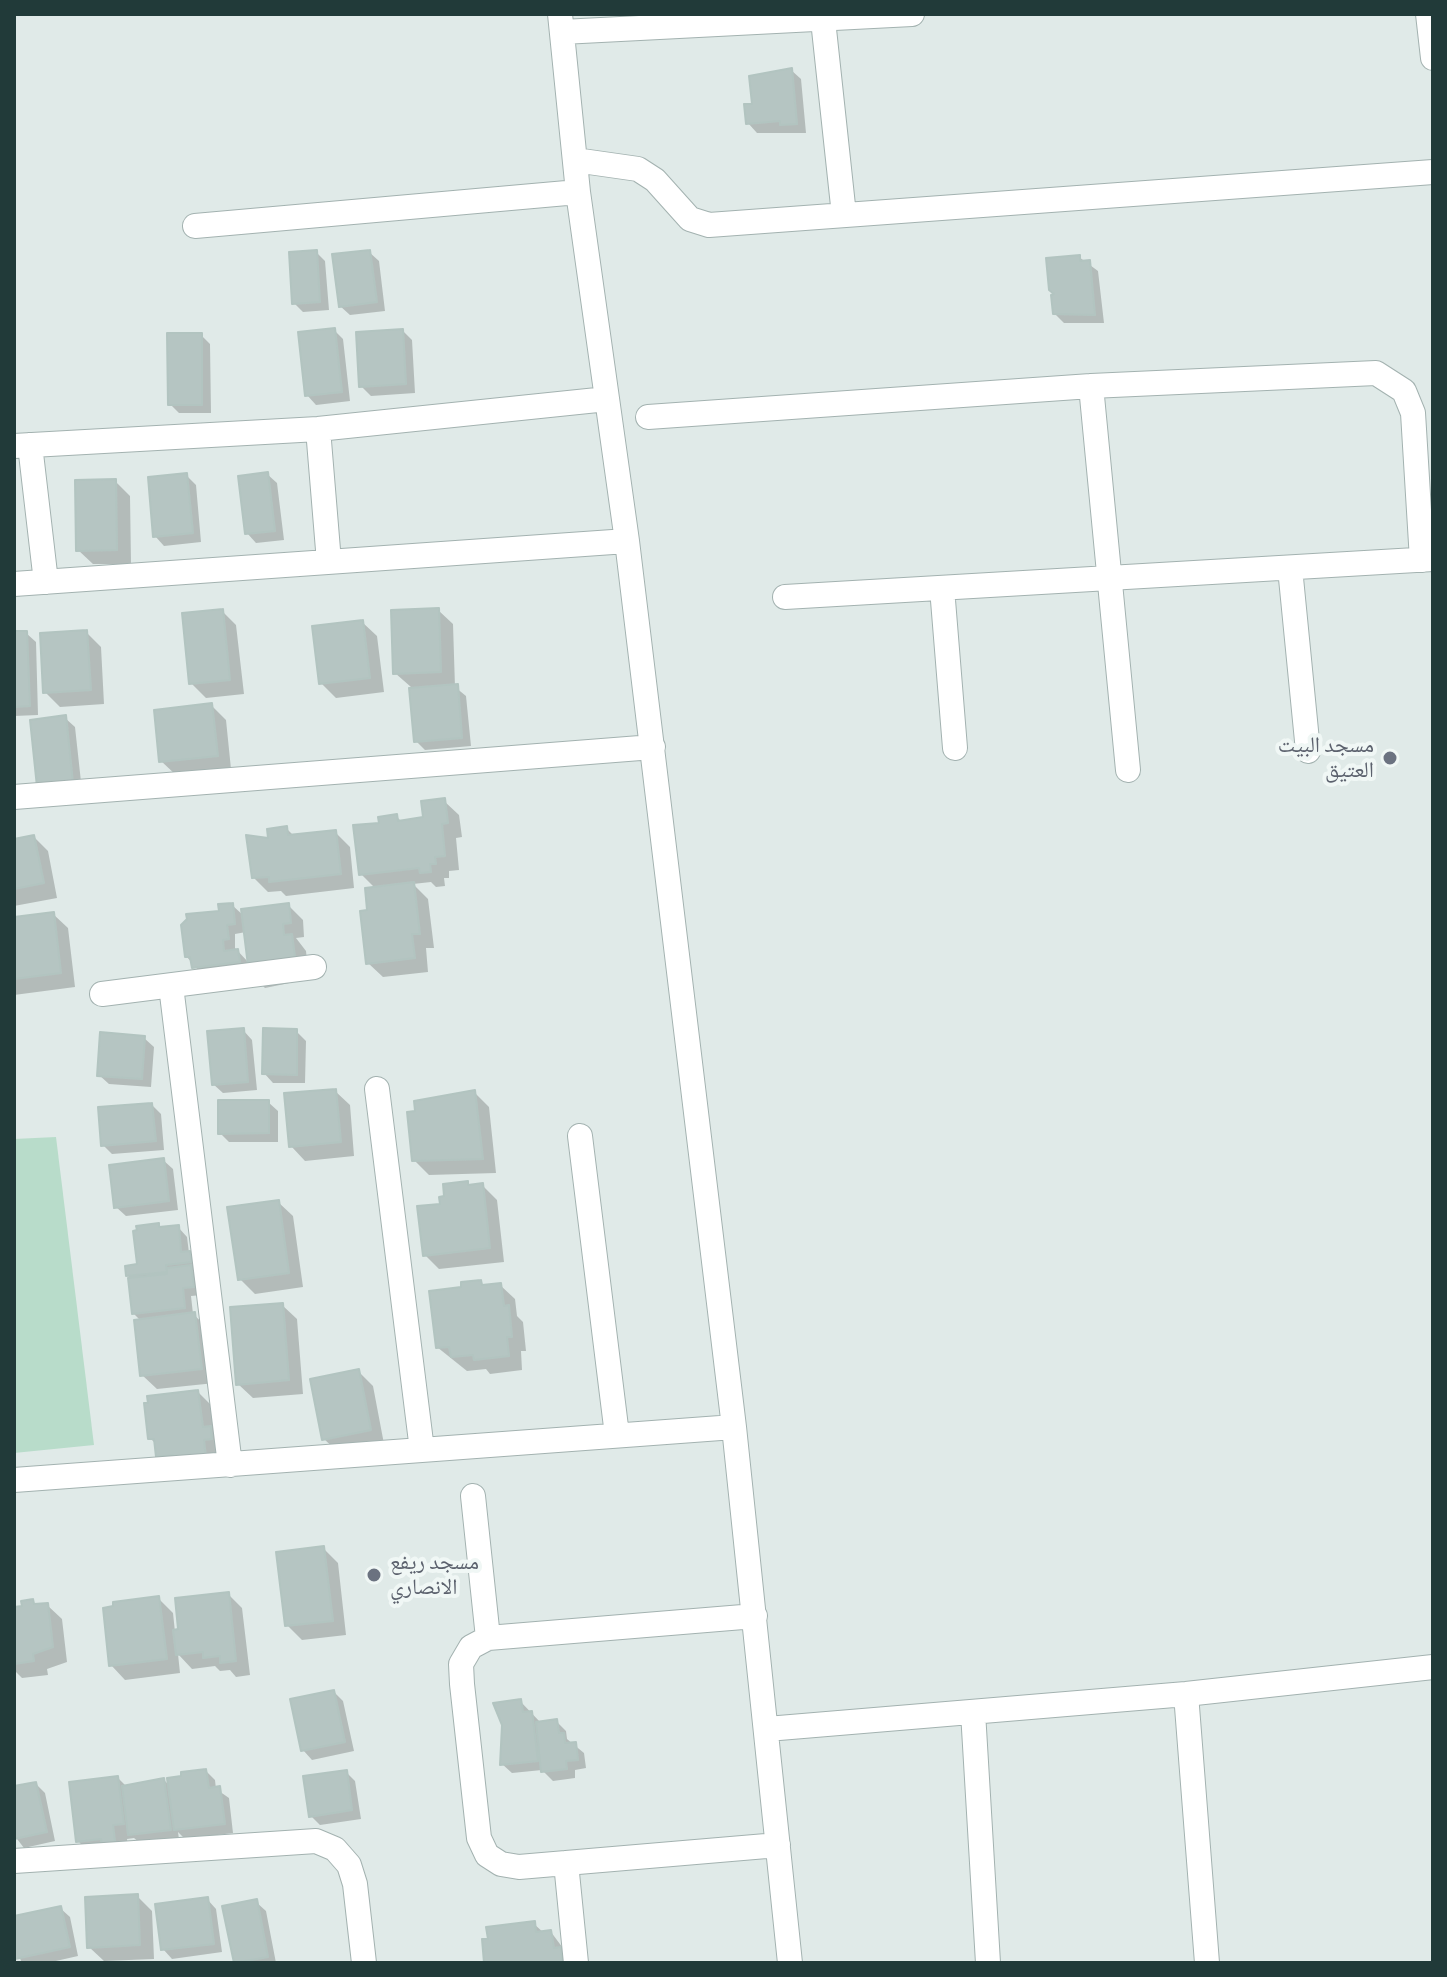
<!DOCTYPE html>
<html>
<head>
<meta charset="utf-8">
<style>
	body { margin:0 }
	#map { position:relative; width:1447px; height:1977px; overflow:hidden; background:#e0eae8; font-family:Commissioner,sans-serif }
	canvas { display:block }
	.frame { position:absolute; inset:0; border:16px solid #213a39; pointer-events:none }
</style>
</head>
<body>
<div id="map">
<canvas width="1447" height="1977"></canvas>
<div class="frame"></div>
</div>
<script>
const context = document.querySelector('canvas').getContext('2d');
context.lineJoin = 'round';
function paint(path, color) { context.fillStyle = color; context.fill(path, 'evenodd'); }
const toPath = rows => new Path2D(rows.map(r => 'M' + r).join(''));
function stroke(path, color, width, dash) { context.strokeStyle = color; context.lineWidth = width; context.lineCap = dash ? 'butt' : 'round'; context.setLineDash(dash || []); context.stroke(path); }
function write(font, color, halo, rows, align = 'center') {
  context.font = font + ' Commissioner,"Noto Naskh Arabic",sans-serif'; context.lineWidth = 8; context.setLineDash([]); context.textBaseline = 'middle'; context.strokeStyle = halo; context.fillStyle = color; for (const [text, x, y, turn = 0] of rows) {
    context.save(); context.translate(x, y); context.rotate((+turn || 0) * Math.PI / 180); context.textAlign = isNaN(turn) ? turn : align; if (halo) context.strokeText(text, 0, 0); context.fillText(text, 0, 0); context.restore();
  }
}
paint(toPath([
	[56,1137,94,1445,14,1453,14,1139]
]), '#b8dcca');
paint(toPath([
	[791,70,801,79,806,133,757,133,748,123,754,106],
	[316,252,325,261,329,310,303,312,294,303],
	[369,252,379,261,385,311,350,315,340,306],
	[1079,257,1098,271,1104,323,1064,323,1055,314],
	[334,330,343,339,350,401,316,405,307,395],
	[403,331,412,340,415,393,371,396,361,386],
	[201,335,210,344,211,413,179,413,170,404],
	[267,474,277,483,284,540,256,543,247,533],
	[187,476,196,485,201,542,164,546,155,536],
	[115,481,130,496,131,564,93,564,78,550],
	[438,610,453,624,455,687,466,696,471,746,425,750,416,741,411,687,395,673],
	[222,611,236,625,244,694,206,698,191,683],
	[362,622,377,636,384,692,336,698,321,683],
	[86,632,101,647,104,704,60,707,45,692],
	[14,633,26,633,36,642,38,715,14,716],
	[211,705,226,720,231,769,176,775,161,761],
	[65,718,75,727,82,791,48,795],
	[444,801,459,815,462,837,456,838,459,870,449,871,449,878,444,878,445,886,436,887,431,882,413,884,428,899,434,948,426,948,428,972,383,977,368,963,370,911,376,889,361,874,381,824,396,816,402,822,425,819],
	[286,828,295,837,335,832,350,847,354,888,286,896,281,891,268,892,254,878,249,837,270,839],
	[34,837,48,851,57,898,14,906,14,841],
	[232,905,244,916,288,905,303,920,304,937,296,938,306,951,309,979,265,988,250,973,203,976,187,957,221,912],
	[246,932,249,963,235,948,235,934],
	[53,914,68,928,75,987,14,995,14,919],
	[243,1030,252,1040,257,1090,223,1093,213,1084],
	[296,1031,306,1041,305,1083,273,1083,264,1073],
	[144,1038,154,1047,151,1087,109,1084,99,1075],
	[335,1091,350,1105,354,1156,305,1161,291,1146],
	[474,1092,489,1107,496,1173,429,1175,414,1160],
	[268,1102,278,1111,278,1142,229,1142,220,1133],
	[152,1105,161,1114,164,1150,112,1154,103,1145],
	[163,1160,173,1169,178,1210,126,1216,116,1207],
	[482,1185,497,1200,504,1262,439,1269,425,1255,442,1205],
	[278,1202,293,1216,303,1287,255,1294,240,1279],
	[178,1227,187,1237,189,1253,199,1263,202,1295,191,1296,193,1314,209,1329,215,1383,157,1389,142,1375,141,1321,133,1313,132,1280,128,1276],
	[480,1282,485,1287,500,1285,515,1299,517,1316,523,1322,526,1351,521,1351,522,1370,490,1374,486,1369,467,1371,437,1347,463,1289],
	[282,1305,297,1319,303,1394,253,1398,238,1384],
	[358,1371,373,1386,384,1444,339,1453,324,1439],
	[198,1392,212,1406,226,1453,173,1471,158,1456,157,1445,150,1438],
	[323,1548,338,1563,346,1635,302,1640,287,1625],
	[228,1594,242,1608,250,1675,236,1677,230,1670,220,1671,215,1666,192,1669,178,1654,180,1673,125,1680,111,1665,158,1598,173,1613,175,1632],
	[23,1603,47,1605,62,1619,67,1662,47,1669,48,1675,22,1678,14,1670,14,1609,24,1608],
	[334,1692,343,1701,354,1751,312,1760,303,1750],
	[520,1701,541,1723,556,1721,566,1731,567,1739,584,1753,586,1768,575,1770,575,1778,553,1781,542,1770,512,1773,502,1764],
	[206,1771,215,1780,216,1789,229,1798,233,1833,185,1839,178,1832,179,1839,140,1843,134,1838,127,1839,130,1863,93,1856,78,1841,118,1778,127,1787,164,1780,171,1787],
	[346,1772,355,1781,361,1819,320,1825,311,1816],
	[36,1784,45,1793,55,1841,24,1848,14,1835,14,1788],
	[137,1896,152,1911,154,1959,104,1961,89,1947],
	[207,1899,216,1909,222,1952,172,1959,163,1949],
	[256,1902,266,1911,276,1963,236,1963,225,1908],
	[60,1908,70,1917,78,1956,47,1963,22,1963,14,1945,14,1918],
	[534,1924,544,1933,551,1932,574,1963,486,1963]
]), '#0003');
const building = toPath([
	[792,68,797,124,780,125,780,121,746,124,744,104,752,104,749,76,792,68],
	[317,250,320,302,292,304,289,252,317,250],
	[370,250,377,302,339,307,332,254,370,250],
	[1080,255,1080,261,1090,260,1095,315,1053,314,1051,295,1054,294,1049,290,1046,258,1080,255],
	[335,328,342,392,305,396,298,332,335,328],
	[403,329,406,384,359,387,356,332,403,329],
	[167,333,202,333,202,405,168,405,167,333],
	[268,472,275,531,245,534,238,476,268,472],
	[187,473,193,533,153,537,148,477,187,473],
	[116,479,117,550,76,551,75,480,116,479],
	[439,608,441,672,393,674,391,610,439,608],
	[223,609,230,680,189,684,182,613,223,609],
	[363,620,370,678,319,684,312,626,363,620],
	[87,630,91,690,43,693,40,633,87,630],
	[14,631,27,631,30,706,14,707,14,631],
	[458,684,462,738,414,742,409,688,458,684],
	[212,703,218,756,159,762,154,710,212,703],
	[66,715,73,783,37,787,30,720,66,715],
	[445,798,448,823,442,824,445,856,435,857,436,864,430,864,431,872,420,873,419,868,359,875,353,825,379,823,378,817,397,814,398,821,423,817,421,801,445,798],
	[287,826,288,835,336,830,341,874,269,882,269,877,252,878,246,835,268,838,267,829,287,826],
	[34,835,44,883,14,889,14,839,34,835],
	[414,882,420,934,412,934,415,958,366,964,360,911,367,910,365,888,414,882],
	[233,903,235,924,227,925,229,939,223,940,224,951,238,949,240,962,192,968,190,957,185,957,181,925,187,919,186,914,219,911,218,904,233,903],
	[289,903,291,923,283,924,284,935,292,934,296,965,249,974,241,909,289,903],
	[54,912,61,973,14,979,14,917,54,912],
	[244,1028,248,1082,212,1085,207,1031,244,1028],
	[263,1028,297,1029,297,1075,262,1074,263,1028],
	[100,1032,145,1036,142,1079,97,1076,100,1032],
	[336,1089,341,1142,289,1147,284,1093,336,1089],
	[475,1090,483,1159,412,1161,407,1112,415,1111,414,1101,475,1090],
	[218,1100,269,1100,269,1133,218,1134,218,1100],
	[152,1103,156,1141,101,1146,98,1107,152,1103],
	[164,1158,169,1201,114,1208,109,1165,164,1158],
	[468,1181,468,1185,483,1183,490,1248,423,1256,417,1206,440,1204,439,1197,444,1196,443,1184,468,1181],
	[279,1200,289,1273,238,1280,227,1207,279,1200],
	[159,1223,159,1227,179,1225,181,1252,190,1251,192,1262,166,1265,167,1272,126,1276,125,1266,137,1264,133,1231,137,1230,136,1226,159,1223],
	[191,1265,194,1287,183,1288,185,1308,132,1314,128,1278,167,1274,167,1268,191,1265],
	[481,1280,482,1285,501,1283,504,1306,509,1305,512,1337,507,1337,509,1356,474,1360,473,1355,451,1357,449,1347,436,1348,429,1291,461,1287,461,1282,481,1280],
	[283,1303,289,1380,236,1385,230,1307,283,1303],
	[195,1312,202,1369,140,1376,134,1320,195,1312],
	[359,1369,371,1430,322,1440,310,1379,359,1369],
	[198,1390,203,1427,211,1426,212,1439,204,1440,206,1457,174,1460,173,1455,156,1457,154,1439,148,1439,144,1403,148,1403,147,1396,198,1390],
	[324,1546,333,1621,285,1626,276,1552,324,1546],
	[229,1592,236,1661,220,1663,220,1656,203,1658,203,1652,176,1655,173,1630,178,1629,175,1598,229,1592],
	[159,1596,167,1659,109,1666,103,1608,113,1606,113,1602,159,1596],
	[33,1599,34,1604,48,1603,53,1647,33,1654,34,1661,14,1664,14,1607,22,1606,21,1601,33,1599],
	[334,1690,345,1742,301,1751,290,1699,334,1690],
	[521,1699,523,1712,532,1711,538,1761,500,1765,502,1725,493,1703,521,1699],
	[557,1719,559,1733,564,1733,565,1743,576,1742,578,1760,566,1761,567,1769,541,1772,536,1722,557,1719],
	[206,1769,209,1788,220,1786,225,1824,174,1830,167,1778,181,1776,181,1772,206,1769],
	[347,1770,352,1810,309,1817,303,1776,347,1770],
	[118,1776,124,1824,113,1825,116,1849,102,1851,101,1839,76,1842,69,1782,118,1776],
	[164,1778,171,1830,128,1835,122,1786,164,1778],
	[36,1782,47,1832,14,1839,14,1786,36,1782],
	[138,1894,140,1945,87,1948,85,1897,138,1894],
	[208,1897,214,1944,161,1950,155,1904,208,1897],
	[257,1899,268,1957,234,1963,222,1906,257,1899],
	[61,1906,70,1947,15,1959,14,1916,61,1906],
	[535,1921,536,1932,551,1930,554,1948,561,1947,563,1963,484,1963,482,1939,488,1939,486,1927,535,1921]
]);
paint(building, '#b5c5c2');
stroke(building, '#b2c4c0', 2);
const minor = toPath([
	[560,14,578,192,627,541,734,1427,790,1963],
	[1428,14,1433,58],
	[823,20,844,215],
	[562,32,912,14],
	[575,160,638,169,655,180,690,219,709,225,1433,172],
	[195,226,578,192],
	[1091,386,1128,770],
	[648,417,1091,386,1376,373,1404,391,1413,413,1422,560],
	[318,429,329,562],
	[30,445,46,582],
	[14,446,318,429,607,399],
	[1290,568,1308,751],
	[14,584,627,541],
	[942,588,955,748],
	[785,597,1433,559],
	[14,797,653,747],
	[171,986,230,1465],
	[102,994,314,967],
	[377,1089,422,1450],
	[580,1136,617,1435],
	[14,1480,734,1427],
	[473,1496,488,1638],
	[755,1616,488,1638,471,1647,461,1664,462,1684,479,1838,487,1855,501,1864,519,1867,778,1845],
	[1186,1694,1207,1963],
	[973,1712,988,1963],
	[767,1729,1186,1694,1433,1667],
	[14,1861,316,1841,335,1849,349,1865,355,1884,364,1963],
	[566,1863,576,1963]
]);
stroke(minor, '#a3b2b0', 26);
stroke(minor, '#fff', 24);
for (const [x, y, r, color] of [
	[1390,758,8,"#6b7280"],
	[374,1575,8,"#6b7280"]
]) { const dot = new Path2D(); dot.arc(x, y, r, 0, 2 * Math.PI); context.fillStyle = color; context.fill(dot); stroke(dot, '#f0f7f5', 3); }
write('22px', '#5b616d', '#f0f7f5', [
	["مسجد البيت",1374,745],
	["العتيق",1374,770],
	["مسجد ريفع",390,1562,"left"],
	["الانصاري",390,1587,"left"]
], 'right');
</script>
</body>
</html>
